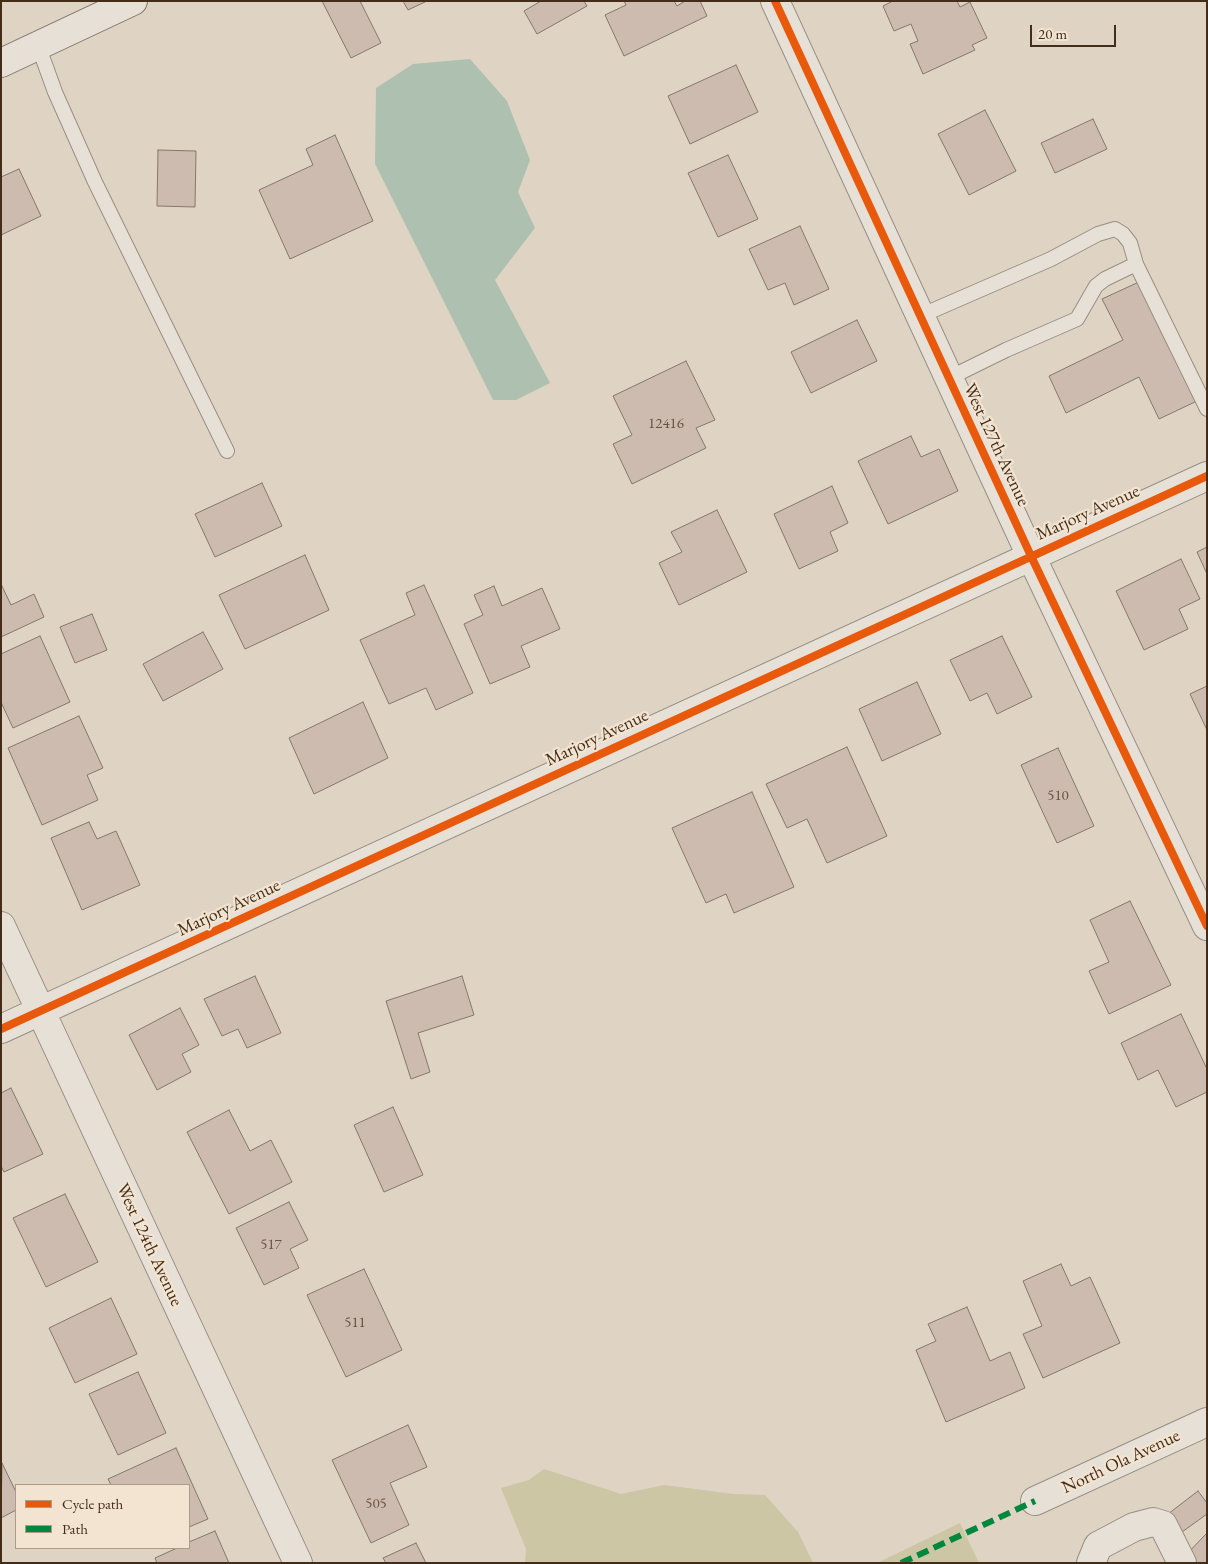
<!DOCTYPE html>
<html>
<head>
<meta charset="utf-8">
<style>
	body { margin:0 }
	#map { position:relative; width:1208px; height:1564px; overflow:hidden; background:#dfd3c3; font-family:"EB Garamond",serif }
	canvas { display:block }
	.frame { position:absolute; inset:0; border:2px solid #432d19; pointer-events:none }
	.legend { position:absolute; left:15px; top:1484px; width:175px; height:65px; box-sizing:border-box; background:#f2e4d0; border:1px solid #ac9b87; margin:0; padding:6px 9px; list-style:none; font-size:15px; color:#432d19 }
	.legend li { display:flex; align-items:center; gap:10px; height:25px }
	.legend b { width:25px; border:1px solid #ac9b87 }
	.scale { position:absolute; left:1030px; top:25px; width:86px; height:22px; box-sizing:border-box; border:2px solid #432d19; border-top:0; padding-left:6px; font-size:15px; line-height:18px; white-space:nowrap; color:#432d19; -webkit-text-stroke:4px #f2e4d0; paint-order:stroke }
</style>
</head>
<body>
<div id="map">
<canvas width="1208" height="1564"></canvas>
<div class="frame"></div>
<ul class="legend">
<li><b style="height:6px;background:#e8590c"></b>Cycle path</li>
<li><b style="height:6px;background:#00873e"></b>Path</li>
</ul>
<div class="scale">20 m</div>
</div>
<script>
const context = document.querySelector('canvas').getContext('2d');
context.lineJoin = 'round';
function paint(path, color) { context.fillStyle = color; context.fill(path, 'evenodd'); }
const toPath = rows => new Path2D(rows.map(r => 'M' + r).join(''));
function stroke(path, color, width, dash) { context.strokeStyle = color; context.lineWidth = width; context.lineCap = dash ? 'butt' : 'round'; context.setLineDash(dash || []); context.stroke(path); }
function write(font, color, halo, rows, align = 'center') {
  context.font = font + ' "EB Garamond",serif'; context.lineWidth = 4.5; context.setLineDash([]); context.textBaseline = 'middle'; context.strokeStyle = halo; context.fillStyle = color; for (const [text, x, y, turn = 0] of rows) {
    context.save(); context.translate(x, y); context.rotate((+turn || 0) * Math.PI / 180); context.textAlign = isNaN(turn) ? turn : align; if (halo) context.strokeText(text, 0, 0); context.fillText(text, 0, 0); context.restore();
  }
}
paint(toPath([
	[544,1469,621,1494,664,1485,733,1494,765,1495,798,1532,813,1563,525,1563,526,1549,501,1488,529,1480],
	[960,1523,979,1563,877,1563]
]), '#ccc6a4');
paint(toPath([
	[470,59,507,101,530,160,518,192,535,228,495,280,550,383,516,400,493,400,375,164,376,88,413,64]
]), '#aec1b1');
const building = toPath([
	[322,1,360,1,381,43,351,58,322,1],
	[403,1,427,1,408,10,403,1],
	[584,1,587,6,537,34,524,11,541,1,584,1],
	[624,1,674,1,677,6,685,1,700,1,707,16,624,56,605,15,626,5,624,1],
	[893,1,957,1,960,7,970,2,987,38,972,45,975,50,923,74,910,44,918,41,911,24,894,31,883,6,893,1],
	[736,65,758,112,690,144,668,96,736,65],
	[985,110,1016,171,969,195,938,134,985,110],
	[1093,119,1107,149,1055,173,1041,143,1093,119],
	[335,135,373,221,290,259,259,190,313,165,306,149,335,135],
	[158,150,196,151,195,207,157,206,158,150],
	[728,155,758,219,718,237,688,173,728,155],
	[19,169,41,216,1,235,1,177,19,169],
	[800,226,829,289,794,305,785,283,768,290,749,249,800,226],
	[1141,281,1197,401,1159,419,1139,377,1066,413,1049,376,1123,340,1102,299,1141,281],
	[857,320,877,361,811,393,791,352,857,320],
	[686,361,715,420,696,428,706,448,632,484,613,444,632,435,613,396,686,361],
	[911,436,921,457,939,449,958,491,888,524,858,461,911,436],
	[262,483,282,526,215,557,195,514,262,483],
	[832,486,848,523,830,532,838,551,799,569,774,514,832,486],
	[717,510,747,572,679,605,659,563,682,552,671,532,717,510],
	[1207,547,1207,574,1197,552,1207,547],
	[305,555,329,610,245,649,219,595,305,555],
	[1181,559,1200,599,1179,609,1188,629,1144,650,1116,591,1181,559],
	[1,584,11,605,34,594,44,617,1,637,1,584],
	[424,585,473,693,436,710,426,688,389,704,360,640,415,615,406,593,424,585],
	[494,586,502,606,542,588,560,629,521,646,530,667,490,684,464,624,483,615,474,595,494,586],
	[92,614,107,650,75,663,60,627,92,614],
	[203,632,223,669,163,701,143,664,203,632],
	[40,636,70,702,13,728,1,702,1,654,40,636],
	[1002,636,1032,697,997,714,987,693,970,701,950,660,1002,636],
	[917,682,941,734,882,761,859,709,917,682],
	[1207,686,1207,730,1190,694,1207,686],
	[363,702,388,758,314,794,289,738,363,702],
	[79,716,103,768,87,775,98,800,42,825,8,748,79,716],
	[847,747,887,836,827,863,807,819,787,828,766,784,847,747],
	[1058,748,1094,826,1057,843,1021,765,1058,748],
	[752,792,794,887,734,913,726,894,706,903,672,828,752,792],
	[89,822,97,839,116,831,140,885,82,910,51,838,89,822],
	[1130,901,1171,985,1109,1014,1089,971,1109,962,1090,920,1130,901],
	[255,976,281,1033,247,1048,238,1029,222,1036,204,999,255,976],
	[462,976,474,1015,418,1033,430,1072,411,1079,386,1001,462,976],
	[180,1008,199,1045,182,1054,191,1072,157,1090,129,1035,180,1008],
	[1181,1014,1207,1069,1207,1092,1176,1107,1158,1070,1138,1080,1121,1043,1181,1014],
	[11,1088,43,1154,4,1172,1,1166,1,1093,11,1088],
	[393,1107,423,1175,384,1192,354,1125,393,1107],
	[229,1110,250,1151,271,1140,292,1182,229,1214,187,1132,229,1110],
	[65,1194,98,1262,46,1287,13,1218,65,1194],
	[289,1202,308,1240,290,1249,299,1268,264,1285,236,1228,289,1202],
	[1061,1264,1071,1286,1090,1277,1120,1343,1043,1378,1023,1334,1042,1326,1023,1281,1061,1264],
	[364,1269,402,1350,346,1377,307,1295,364,1269],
	[111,1298,137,1354,75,1383,49,1328,111,1298],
	[967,1307,990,1361,1010,1352,1025,1388,946,1422,916,1350,936,1341,928,1324,967,1307],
	[138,1372,166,1433,118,1455,89,1394,138,1372],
	[408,1425,427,1467,390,1483,409,1525,371,1543,332,1460,408,1425],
	[176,1448,208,1519,189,1527,189,1485,111,1485,108,1479,176,1448],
	[2,1463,16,1492,16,1510,1,1518,2,1463],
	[1198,1491,1207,1503,1207,1514,1182,1532,1168,1514,1198,1491],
	[215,1531,229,1563,157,1563,155,1558,177,1548,189,1548,189,1542,215,1531],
	[1207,1533,1207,1563,1187,1563,1183,1558,1207,1533],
	[416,1543,426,1563,386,1563,383,1558,416,1543]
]);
paint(building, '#ccbbae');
stroke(building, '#82786d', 1);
const lane = toPath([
	[38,45,55,92,95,182,227,451],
	[920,316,1051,259,1098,234,1115,229,1123,234,1130,243,1136,264,1207,409],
	[949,378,1006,350,1077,319,1096,286,1105,279,1136,264]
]);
const street = toPath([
	[775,1,1031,556,1207,926],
	[1,926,298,1563],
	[1,1029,1207,476],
	[1035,1501,1207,1422],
	[1091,1563,1098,1546,1134,1527,1153,1522,1163,1525,1182,1563]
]);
const secondary = toPath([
	[1,63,133,1]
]);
stroke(lane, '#988f83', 16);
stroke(street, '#988f83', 30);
stroke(secondary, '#82786d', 30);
stroke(lane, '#e6e0d7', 14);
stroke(street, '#e6e0d7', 28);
stroke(secondary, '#e6e0d7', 28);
stroke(toPath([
	[901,1563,1035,1501]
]), '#00873e', 6, [12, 6]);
stroke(toPath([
	[775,1,1031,556,1207,926],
	[1,1029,1207,476]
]), '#e8590c', 8);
write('15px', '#675240', null, [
	["12416",666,424],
	["510",1058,796],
	["517",271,1245],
	["511",355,1323],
	["505",376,1504]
]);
write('18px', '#432d19', '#f2e4d0', [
	["West 127th Avenue",996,445,65],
	["Marjory Avenue",1088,513,-24],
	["Marjory Avenue",597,738,-25],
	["Marjory Avenue",229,908,-25],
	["West 124th Avenue",149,1245,65],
	["North Ola Avenue",1121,1462,-25]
]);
</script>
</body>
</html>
